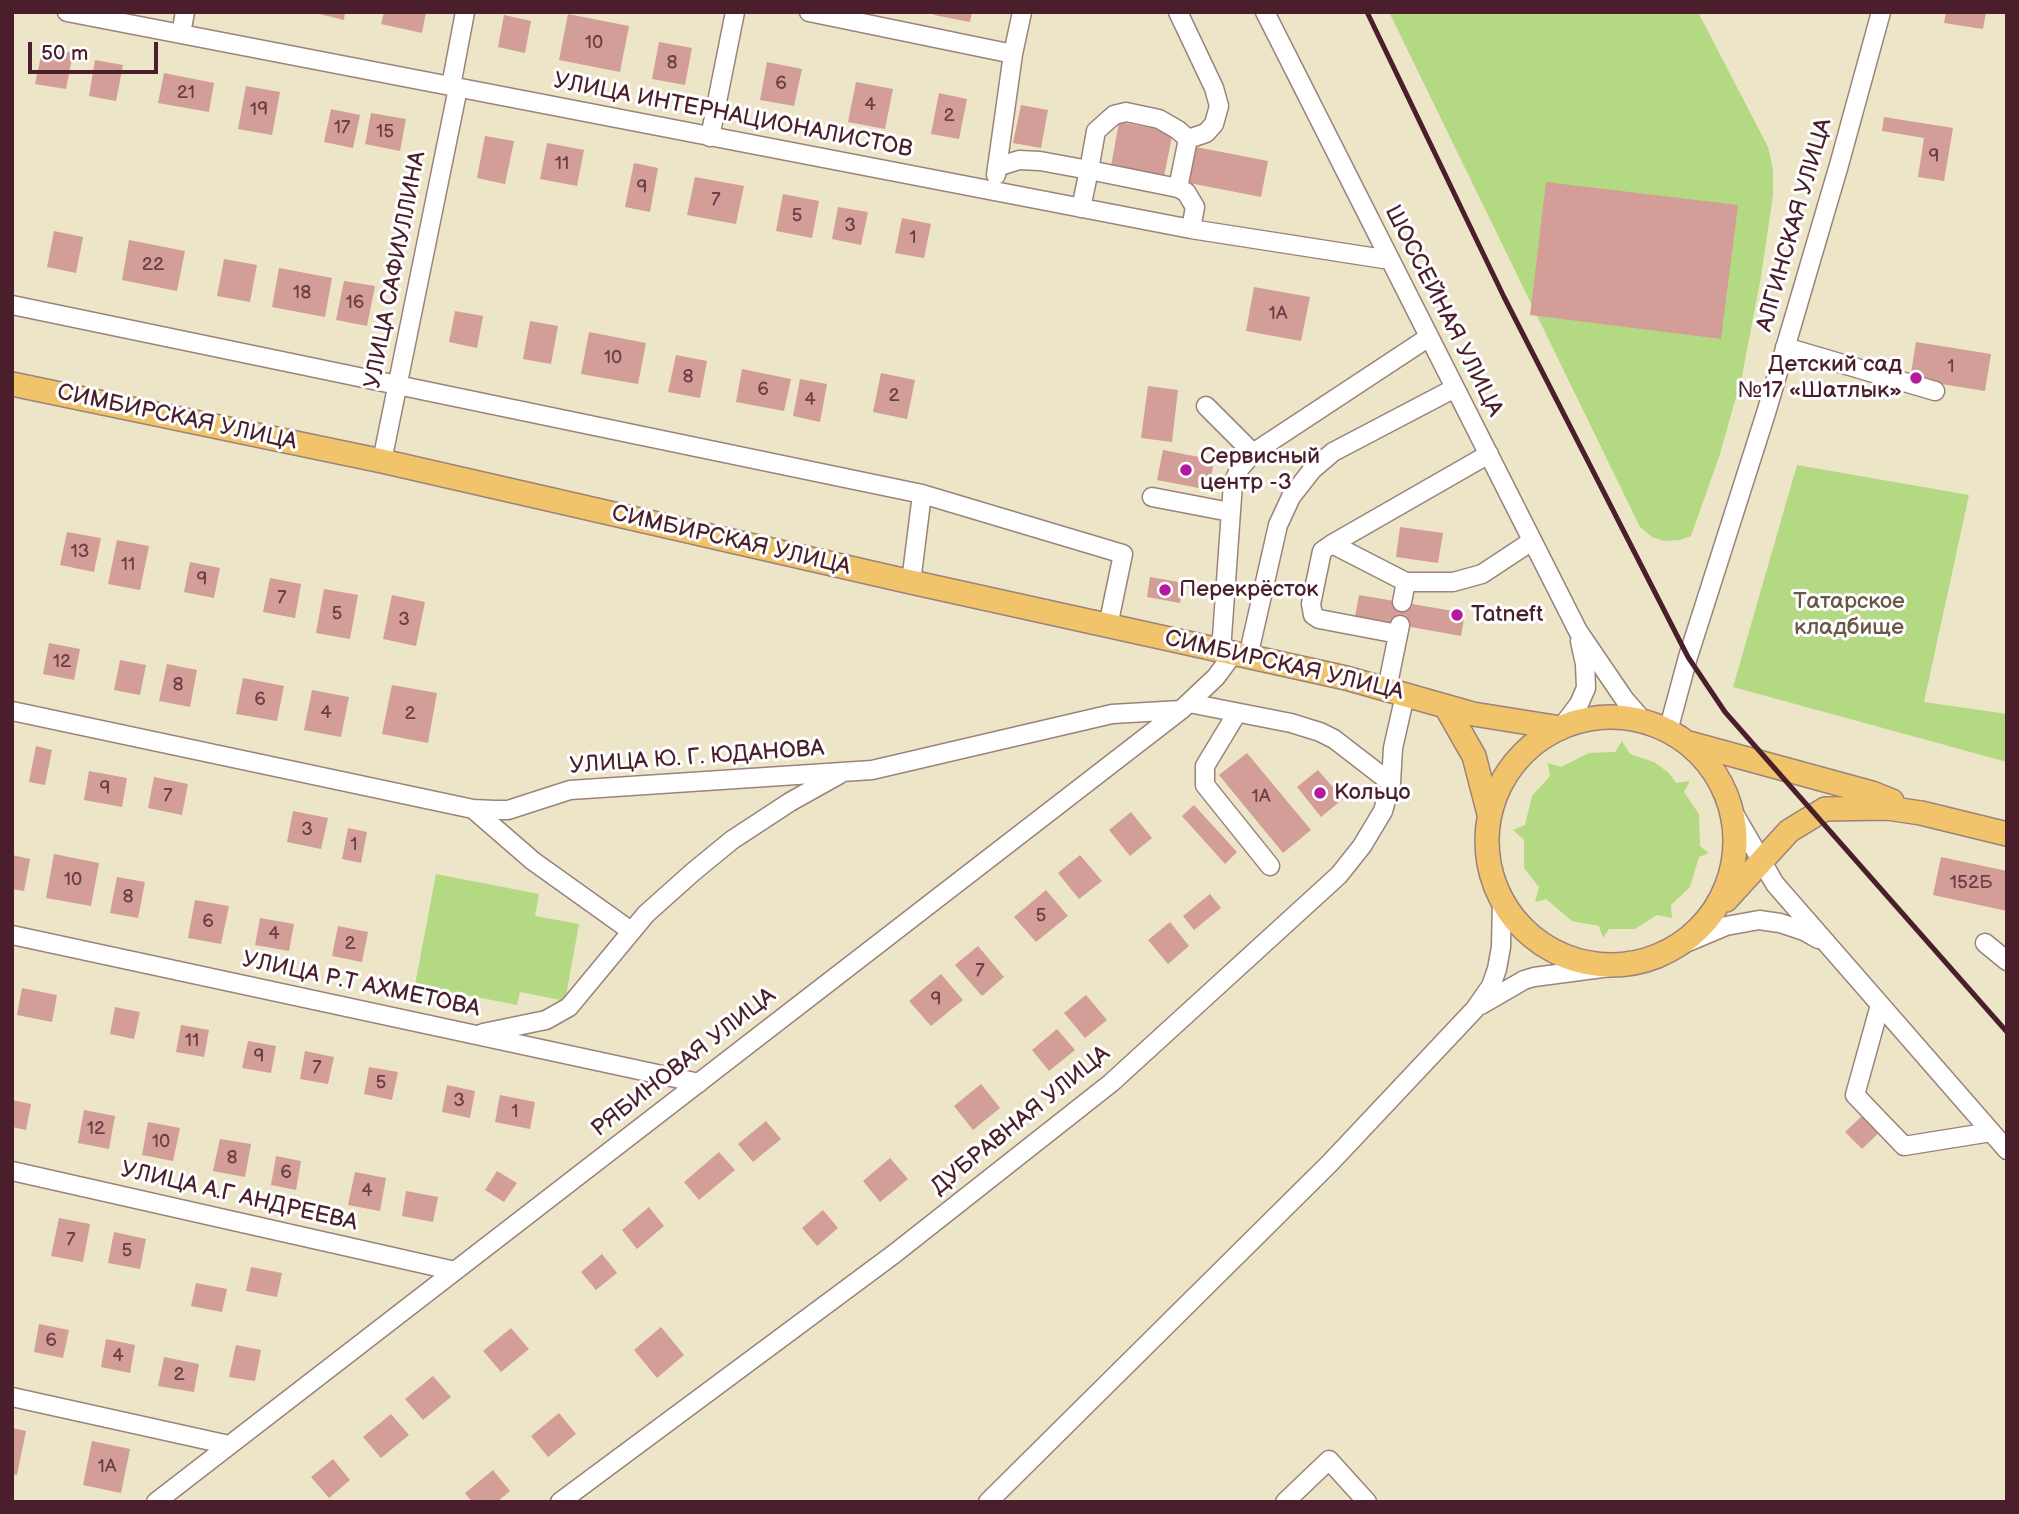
<!DOCTYPE html>
<html>
<head>
<meta charset="utf-8">
<style>
	body { margin:0 }
	#map { position:relative; width:2019px; height:1514px; overflow:hidden; background:#ede5c8; font-family:"Balsamiq Sans",sans-serif }
	canvas { display:block }
	.frame { position:absolute; inset:0; border:14px solid #4a1f2b; pointer-events:none }
	.scale { position:absolute; left:28px; top:42px; width:130px; height:32px; box-sizing:border-box; border:4px solid #4a1f2b; border-top:0; padding-left:9px; font-size:21px; line-height:24px; white-space:nowrap; color:#4a1f2b; -webkit-text-stroke:5px #fff; paint-order:stroke }
</style>
</head>
<body>
<div id="map">
<canvas width="2019" height="1514"></canvas>
<div class="frame"></div>
<div class="scale">50 m</div>
</div>
<script>
const context = document.querySelector('canvas').getContext('2d');
context.lineJoin = 'round';
function paint(path, color) { context.fillStyle = color; context.fill(path, 'evenodd'); }
const toPath = rows => new Path2D(rows.map(r => 'M' + r).join(''));
function stroke(path, color, width, dash) { context.strokeStyle = color; context.lineWidth = width; context.lineCap = dash ? 'butt' : 'round'; context.setLineDash(dash || []); context.stroke(path); }
function write(font, color, halo, rows, align = 'center') {
  context.font = font + ' "Balsamiq Sans",sans-serif'; context.lineWidth = 6; context.setLineDash([]); context.textBaseline = 'middle'; context.strokeStyle = halo; context.fillStyle = color; for (const [text, x, y, turn = 0] of rows) {
    context.save(); context.translate(x, y); context.rotate((+turn || 0) * Math.PI / 180); context.textAlign = isNaN(turn) ? turn : align; if (halo) context.strokeText(text, 0, 0); context.fillText(text, 0, 0); context.restore();
  }
}
paint(toPath([
	[1389,12,1698,12,1768,147,1773,169,1773,195,1761,277,1742,376,1720,454,1691,536,1680,540,1664,541,1652,537,1640,527],
	[1797,465,1969,495,1924,702,2007,714,2007,762,1733,687],
	[1622,741,1630,754,1654,762,1669,773,1676,783,1690,781,1684,792,1699,814,1700,846,1709,853,1699,857,1690,887,1671,905,1672,918,1657,915,1635,929,1609,929,1603,938,1599,926,1572,921,1546,899,1535,902,1539,887,1524,868,1524,840,1513,830,1525,825,1532,796,1550,776,1548,763,1561,767,1589,753,1615,752],
	[436,874,539,894,535,916,579,924,565,1001,520,992,517,1005,415,985]
]), '#b4d983');
paint(toPath([
	[311,12,345,12,344,20],
	[384,12,426,12,422,33,381,24],
	[934,12,972,12,970,22,934,15],
	[1946,12,1986,12,1983,29,1944,23],
	[568,14,629,26,620,72,559,60],
	[504,15,531,21,525,53,498,47],
	[659,42,692,48,685,85,652,79],
	[43,47,73,53,66,89,35,84],
	[95,60,123,65,116,101,89,96],
	[767,62,802,69,794,106,760,100],
	[164,73,214,83,209,112,158,103],
	[856,82,893,89,885,129,848,122],
	[246,86,280,92,272,135,238,129],
	[939,93,967,99,959,139,931,134],
	[1021,105,1048,110,1041,148,1013,143],
	[331,109,360,115,353,148,324,142],
	[371,113,406,119,400,151,365,144],
	[1884,117,1953,128,1944,181,1918,177,1924,138,1882,131],
	[1119,122,1173,132,1164,176,1111,166],
	[485,136,514,141,505,184,477,178],
	[547,143,584,150,577,186,540,179],
	[1196,147,1268,161,1261,197,1189,183],
	[634,163,658,168,650,212,625,207],
	[695,177,744,186,736,224,687,215],
	[1546,182,1738,205,1721,339,1530,315],
	[783,194,819,201,812,238,776,231],
	[838,207,868,212,861,245,832,239],
	[902,218,931,224,924,258,895,253],
	[54,231,83,237,76,273,47,267],
	[129,240,185,251,177,291,122,280],
	[224,259,257,265,250,302,217,296],
	[279,268,332,278,325,317,272,307],
	[344,281,375,286,367,326,336,320],
	[1254,287,1310,297,1301,341,1246,331],
	[455,311,483,316,477,348,449,342],
	[530,321,558,326,551,364,523,359],
	[589,332,646,343,638,384,581,374],
	[1916,342,1991,354,1985,391,1910,379],
	[676,355,707,361,700,398,668,392],
	[742,369,791,379,784,411,736,402],
	[881,373,915,380,907,419,873,412],
	[800,379,827,384,820,422,793,416],
	[1148,386,1178,390,1172,442,1141,438],
	[1163,450,1214,460,1209,490,1157,480],
	[1400,527,1443,533,1438,563,1396,557],
	[67,532,101,538,94,572,60,565],
	[117,540,149,546,140,590,108,584],
	[190,562,220,568,214,598,184,592],
	[1150,577,1184,583,1180,603,1147,597],
	[270,578,301,584,295,618,263,612],
	[324,589,358,595,350,639,316,633],
	[392,595,425,602,416,646,383,639],
	[1359,595,1465,613,1461,636,1355,617],
	[49,643,80,649,74,680,43,674],
	[120,660,146,665,140,695,114,690],
	[167,664,197,670,190,707,159,701],
	[243,678,284,686,277,721,236,714],
	[392,685,437,693,428,743,382,734],
	[312,690,349,697,341,737,304,730],
	[36,746,52,750,45,785,29,782],
	[1247,753,1311,830,1283,853,1219,775],
	[1318,770,1343,799,1321,817,1297,787],
	[89,771,127,778,122,807,84,800],
	[154,777,188,784,182,815,148,808],
	[1194,805,1237,852,1225,864,1182,816],
	[293,811,328,818,321,849,287,842],
	[1131,812,1152,838,1130,856,1109,830],
	[348,828,367,832,361,863,342,859],
	[54,854,99,863,91,906,46,898],
	[12,855,30,859,24,891,12,889],
	[1080,855,1102,881,1079,899,1058,873],
	[1941,857,2007,871,2007,911,1933,895],
	[117,877,145,882,138,918,110,913],
	[1046,890,1068,916,1036,942,1014,917],
	[1210,894,1221,908,1194,930,1183,916],
	[195,900,229,906,221,944,188,938],
	[260,918,294,924,289,951,255,945],
	[1170,922,1189,946,1168,964,1148,940],
	[338,926,368,932,362,962,332,956],
	[978,946,1004,977,982,996,955,965],
	[941,974,963,1000,931,1026,909,1001],
	[22,988,57,995,52,1022,17,1015],
	[1086,995,1107,1020,1085,1038,1064,1013],
	[115,1007,140,1012,134,1039,110,1034],
	[181,1025,209,1030,204,1057,176,1052],
	[1057,1029,1075,1050,1049,1071,1032,1050],
	[248,1041,276,1046,271,1073,242,1068],
	[305,1051,334,1057,328,1084,300,1079],
	[369,1067,398,1072,392,1100,364,1094],
	[981,1084,1000,1108,973,1130,954,1106],
	[447,1085,475,1091,470,1118,442,1112],
	[500,1095,535,1102,530,1129,495,1122],
	[12,1100,31,1104,26,1130,12,1127],
	[84,1110,115,1116,109,1149,78,1143],
	[1867,1111,1884,1128,1862,1149,1845,1132],
	[766,1121,781,1139,753,1162,738,1144],
	[148,1122,180,1128,173,1161,142,1155],
	[220,1139,251,1144,245,1177,213,1171],
	[719,1152,735,1170,699,1200,684,1182],
	[276,1156,301,1161,296,1190,271,1185],
	[890,1158,908,1179,880,1202,863,1181],
	[497,1171,517,1183,504,1202,485,1190],
	[355,1172,386,1178,380,1211,348,1205],
	[406,1191,438,1197,433,1222,402,1216],
	[649,1207,664,1226,637,1249,622,1230],
	[823,1210,838,1228,817,1246,802,1228],
	[59,1218,90,1224,83,1262,51,1256],
	[114,1232,146,1239,140,1269,108,1263],
	[602,1254,617,1273,596,1290,581,1272],
	[251,1267,282,1273,277,1297,246,1291],
	[196,1283,227,1289,222,1312,191,1306],
	[39,1324,69,1330,63,1358,34,1352],
	[661,1327,684,1355,657,1378,634,1350],
	[511,1328,529,1349,501,1372,483,1351],
	[106,1339,135,1345,130,1373,101,1367],
	[236,1345,261,1350,255,1381,229,1377],
	[164,1357,199,1364,194,1392,158,1386],
	[433,1376,451,1397,423,1420,405,1399],
	[559,1413,576,1434,548,1457,531,1436],
	[391,1414,409,1435,381,1458,363,1437],
	[12,1428,26,1431,17,1475,12,1474],
	[92,1441,130,1449,121,1493,83,1485],
	[333,1459,350,1480,329,1498,311,1477],
	[493,1470,510,1491,497,1502,472,1502,465,1493]
]), '#d39e98');
const minor = toPath([
	[67,12,1191,229,1390,260],
	[809,12,1013,54],
	[1178,12,1214,88,1219,106,1214,124,1206,133,1188,139],
	[1265,12,1578,631,1625,700,1645,723],
	[181,34,185,12],
	[451,86,465,12],
	[710,137,735,12],
	[997,167,1019,160,1040,161,1089,170,1178,188,1188,139,1178,130,1159,119,1126,112,1114,115,1096,131,1089,170,1081,208],
	[996,175,1013,54,1022,12],
	[1178,188,1186,192,1195,207,1191,229],
	[12,305,922,494,1123,554,1108,626],
	[1785,347,1935,391],
	[1206,406,1253,453],
	[382,461,458,88],
	[1152,497,1230,512],
	[1332,544,1406,582,1453,582,1482,574,1532,541],
	[911,582,922,494],
	[1402,602,1406,582],
	[1398,634,1319,619,1313,615,1311,604,1322,551,1332,544,1489,454],
	[1221,651,1233,483,1240,468,1253,453,1429,337],
	[1248,657,1278,525,1291,497,1312,470,1333,452,1455,388],
	[1387,689,1400,625],
	[1189,703,1291,723,1320,732,1334,739,1391,783],
	[12,711,473,809,494,810,508,810,570,790,872,770,1112,714,1181,710],
	[1237,713,1205,766,1205,785,1270,866],
	[1561,728,1579,704,1586,688,1585,664,1580,641],
	[1668,731,1688,657,1766,413,1839,165,1881,12],
	[473,809,533,861,631,931],
	[1732,810,1775,884,2007,1150],
	[12,935,699,1083],
	[1985,943,2007,961],
	[1676,947,1726,926,1759,920,1780,923,1804,931,1818,939],
	[1481,1005,1524,980,1534,977,1625,965],
	[1880,1005,1855,1095,1904,1146,1991,1132],
	[483,1033,546,1020,569,1007,646,914,693,872,732,840,790,802,840,774],
	[12,1171,455,1271],
	[12,1397,229,1445],
	[156,1502,1181,710,1216,677,1233,654],
	[560,1502,894,1254,1111,1083,1339,875,1362,846,1383,811,1391,783,1393,748,1405,695],
	[988,1502,1330,1163,1475,1009,1491,986,1497,969,1501,947,1502,900],
	[1285,1502,1329,1460,1367,1502]
]);
const major = toPath([
	[12,384,382,461,911,582,1346,678,1473,714,1561,728],
	[1446,707,1474,756,1489,814],
	'1487 841a124 124 0 1 1 248 0a124 124 0 1 1-248 0Z',
	[1689,743,1872,793,1892,801],
	[1726,900,1789,831,1825,809,1887,808,1921,813,2007,834]
]);
stroke(minor, '#9c827a', 21);
stroke(major, '#9c827a', 26);
stroke(minor, '#fff', 18);
stroke(major, '#f1c36a', 23);
stroke(toPath([
	[1367,12,1504,297,1688,657,1725,712,2007,1032]
]), '#4a1f2b', 5);
for (const [x, y, r, color] of [
	[1916,378,7,"#b5179e"],
	[1186,470,7,"#b5179e"],
	[1165,590,7,"#b5179e"],
	[1457,615,7,"#b5179e"],
	[1320,793,7,"#b5179e"]
]) { const dot = new Path2D(); dot.arc(x, y, r, 0, 2 * Math.PI); context.fillStyle = color; context.fill(dot); stroke(dot, '#fff', 2.5); }
write('19px', '#6c3f46', null, [
	["10",594,43],
	["8",672,63],
	["6",781,84],
	["21",186,93],
	["4",870,105],
	["19",259,110],
	["2",949,116],
	["17",342,128],
	["15",385,132],
	["9",1934,157],
	["11",562,164],
	["9",642,188],
	["7",716,200],
	["5",797,216],
	["3",850,226],
	["1",913,238],
	["22",153,265],
	["18",302,293],
	["16",355,303],
	["1А",1278,314],
	["10",613,358],
	["1",1951,367],
	["8",688,377],
	["6",763,390],
	["2",894,396],
	["4",810,400],
	["13",80,552],
	["11",128,565],
	["9",202,580],
	["7",282,598],
	["5",337,614],
	["3",404,620],
	["12",62,662],
	["8",178,685],
	["6",260,700],
	["4",326,713],
	["2",410,714],
	["9",105,789],
	["7",168,796],
	["1А",1261,797],
	["3",307,830],
	["1",354,845],
	["10",73,880],
	["152Б",1971,883],
	["8",128,897],
	["5",1041,916],
	["6",208,922],
	["4",274,934],
	["2",350,944],
	["7",980,971],
	["9",936,1000],
	["11",192,1041],
	["9",259,1057],
	["7",317,1068],
	["5",381,1083],
	["3",459,1101],
	["1",515,1112],
	["12",96,1129],
	["10",161,1142],
	["8",232,1158],
	["6",286,1173],
	["4",367,1191],
	["7",71,1240],
	["5",127,1251],
	["6",51,1341],
	["4",118,1356],
	["2",179,1375],
	["1А",107,1467]
]);
write('23px', '#4a1f2b', '#fff', [
	["УЛИЦА ИНТЕРНАЦИОНАЛИСТОВ",733,116,11],
	["АЛГИНСКАЯ УЛИЦА",1795,225,-74],
	["УЛИЦА САФИУЛЛИНА",396,270,-79],
	["ШОССЕЙНАЯ УЛИЦА",1443,311,63],
	["СИМБИРСКАЯ УЛИЦА",177,418,12],
	["СИМБИРСКАЯ УЛИЦА",731,541,13],
	["СИМБИРСКАЯ УЛИЦА",1284,666,13],
	["УЛИЦА Ю. Г. ЮДАНОВА",697,758,-4],
	["УЛИЦА Р.Т АХМЕТОВА",361,985,12],
	["РЯБИНОВАЯ УЛИЦА",684,1063,-38],
	["ДУБРАВНАЯ УЛИЦА",1021,1121,-39],
	["УЛИЦА А.Г АНДРЕЕВА",239,1197,13]
]);
write('23px', '#4a1f2b', '#fff', [
	["Детский сад",1902,365,"right"],
	["№17 «Шатлык»",1902,391,"right"],
	["Сервисный",1200,457],
	["центр -3",1200,483],
	["Перекрёсток",1179,590],
	["Tatneft",1471,615],
	["Кольцо",1334,793]
], 'left');
write('23px', '#6a5745', '#fff', [
	["Татарское",1849,602],
	["кладбище",1849,628]
]);
</script>
</body>
</html>
